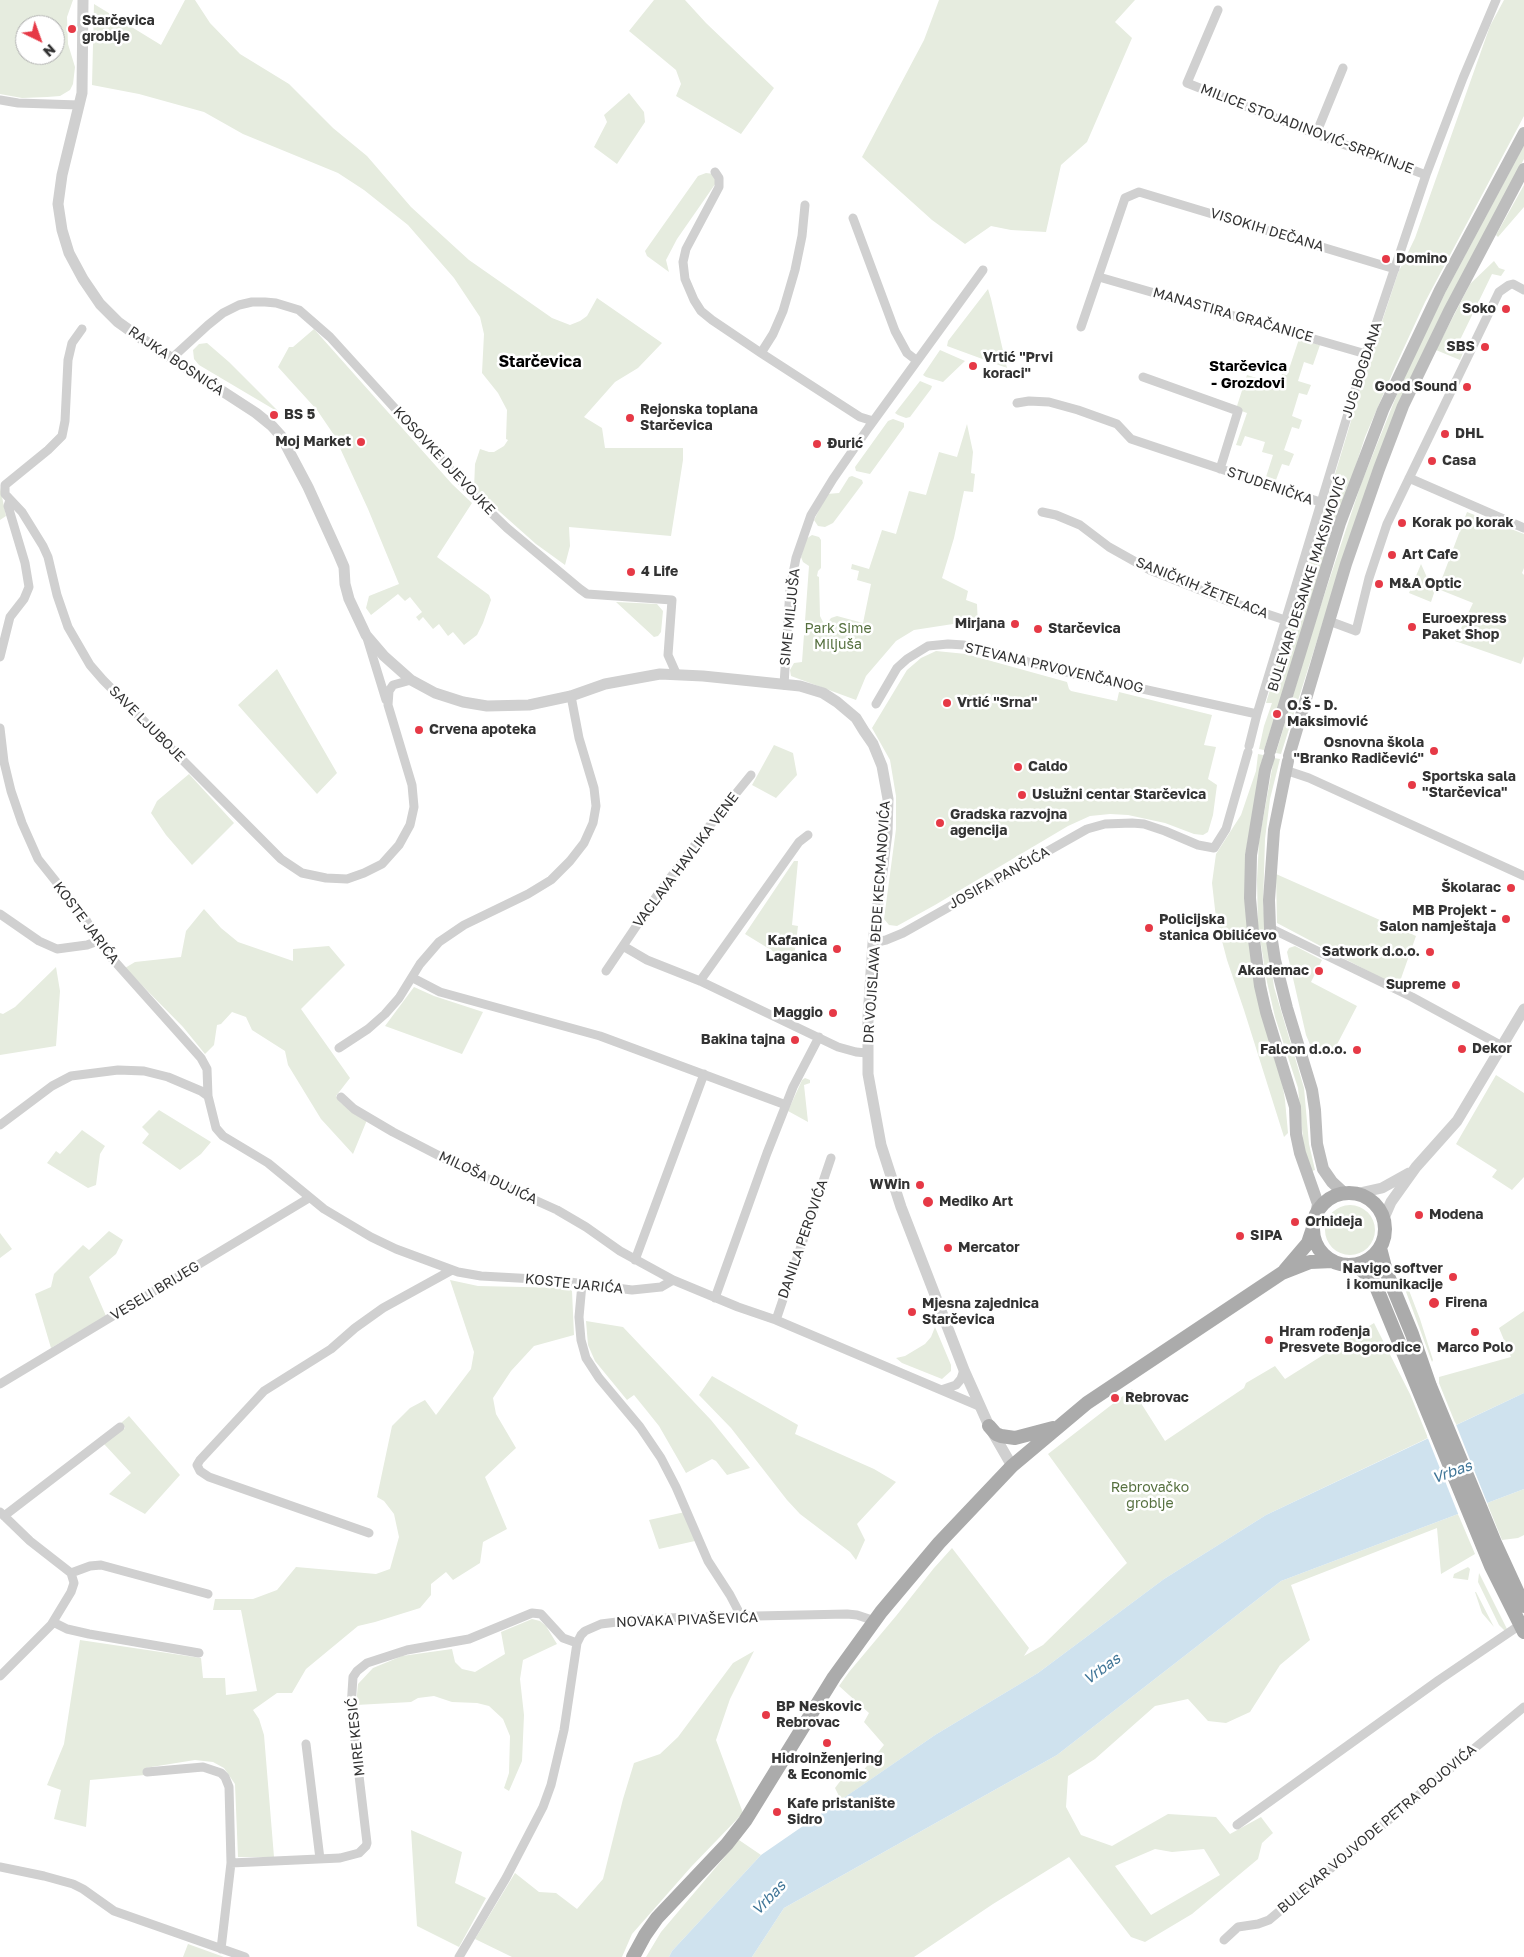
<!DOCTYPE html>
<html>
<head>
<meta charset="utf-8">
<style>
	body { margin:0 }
	#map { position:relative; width:1524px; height:1957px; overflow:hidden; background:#fff; font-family:"Golos Text",sans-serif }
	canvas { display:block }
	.north { position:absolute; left:15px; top:15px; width:50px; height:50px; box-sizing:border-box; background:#fff; border:1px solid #adadad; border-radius:50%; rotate:138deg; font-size:14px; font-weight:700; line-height:20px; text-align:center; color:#333 }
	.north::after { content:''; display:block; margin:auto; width:18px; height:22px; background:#e63946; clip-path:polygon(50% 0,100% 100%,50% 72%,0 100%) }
</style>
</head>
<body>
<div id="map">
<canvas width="1524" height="1957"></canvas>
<div class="north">N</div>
</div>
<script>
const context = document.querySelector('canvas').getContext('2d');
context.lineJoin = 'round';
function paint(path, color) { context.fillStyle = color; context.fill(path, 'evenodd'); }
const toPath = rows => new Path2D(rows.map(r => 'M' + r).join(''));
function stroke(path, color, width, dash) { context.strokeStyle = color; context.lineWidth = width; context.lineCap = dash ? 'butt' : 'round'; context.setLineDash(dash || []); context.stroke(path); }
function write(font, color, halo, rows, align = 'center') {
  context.font = font + ' "Golos Text",sans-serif'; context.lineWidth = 5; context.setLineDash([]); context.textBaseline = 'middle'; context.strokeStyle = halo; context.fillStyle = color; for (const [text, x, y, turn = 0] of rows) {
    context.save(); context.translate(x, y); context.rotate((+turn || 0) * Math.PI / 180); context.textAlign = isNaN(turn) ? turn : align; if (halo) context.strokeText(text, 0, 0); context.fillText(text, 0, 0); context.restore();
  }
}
paint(toPath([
	[0,0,73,0,67,17,68,44,75,67,73,84,70,90,60,96,47,97,22,98,0,94],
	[25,25,55,25,55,55,25,55],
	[185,0,195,0,210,23,240,54,289,84,333,128,367,156,411,207,469,260,552,318,570,325,580,321,587,316,597,298,662,343,638,368,615,382,584,417,602,428,605,448,683,448,683,460,671,536,569,527,570,546,565,565,536,544,474,489,475,464,480,449,489,452,494,452,504,446,508,440,506,439,507,410,498,393,482,373,484,334,480,317,454,278,408,225,364,190,338,173,243,134,204,112,139,94,92,85,94,4,161,45],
	[654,0,685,0,706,23,774,88,741,134,676,96,681,84,676,70,629,31],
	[939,0,1135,0,1115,22,1132,38,1087,142,1061,165,1046,232,1011,230,991,226,965,244,932,220,862,157,924,40],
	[1504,0,1524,0,1524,116,1425,302,1395,367,1365,437,1264,750,1259,749,1264,726,1272,703,1266,703,1370,358,1398,273,1415,238,1490,26],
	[629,93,644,112,645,122,617,164,594,147,607,122,604,115],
	[1524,145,1524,159,1434,329,1335,584,1281,754,1276,753,1311,635,1361,484,1404,377,1446,291],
	[706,173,714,174,718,180,677,239,666,260,669,272,647,256,645,251,698,176],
	[1524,185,1524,207,1498,237,1496,235],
	[1494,261,1499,268,1505,270,1501,276,1492,274,1459,342,1464,345,1465,348,1460,360,1436,350,1470,284],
	[988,289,991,299,1007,368,947,346,948,341],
	[314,329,452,484,472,503,437,557,489,595,491,600,483,623,477,635,464,645,453,632,448,636,439,624,433,629,423,617,419,621,416,617,422,612,410,597,405,601,398,594,371,615,366,608,369,596,399,584,368,509,334,435,317,410,278,367,289,347,293,347],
	[1299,339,1320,345,1313,365,1304,362,1298,381,1311,385,1307,395,1299,393,1292,416,1302,420,1299,429,1292,427,1284,450,1294,454,1289,466,1282,464,1276,480,1266,477,1273,455,1262,452,1265,442,1245,436,1241,446,1236,445,1247,413,1236,409,1247,375,1278,385,1282,374,1287,375],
	[207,343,229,362,280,413,199,365,194,359,193,350,199,344],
	[940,350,965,361,943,382,926,377,923,375],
	[920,381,932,386,931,389,910,417,906,418,898,415,895,413],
	[893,419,904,423,904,427,870,474,856,471,855,467,888,421],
	[967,424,973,452,971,473,975,474,973,492,964,491,954,538,942,578,968,591,966,600,977,604,978,627,976,629,969,630,953,624,914,630,896,641,866,676,856,700,791,676,790,670,794,663,802,662,809,566,803,562,801,557,806,539,812,535,819,537,821,540,821,568,818,571,817,576,819,577,820,616,825,626,831,618,837,616,863,623,871,584,857,580,859,571,851,569,852,564,869,569,882,530,896,534,909,491,926,495,939,452,957,457],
	[852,476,862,480,863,483,833,523,825,527,818,526,814,520,827,494,839,493,849,477],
	[0,487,6,516,0,520],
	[1467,512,1524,534,1524,568,1522,573,1524,575,1524,656,1521,664,1455,641,1473,603,1438,589],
	[1421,564,1434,593,1431,602,1409,593],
	[616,602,657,604,663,611,661,632,658,636,654,637],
	[936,651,966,654,1067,682,1069,689,1071,691,1117,701,1119,692,1212,715,1204,745,1216,747,1208,779,1217,785,1213,815,1208,832,1203,835,1194,834,1165,823,1128,815,1110,814,1090,816,1068,826,935,905,897,926,889,925,884,919,896,829,896,796,890,760,872,728,907,670,921,658],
	[277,669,337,773,317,794,238,705],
	[774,745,793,753,797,775,776,798,752,785],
	[1258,754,1263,755,1245,856,1285,1100,1288,1133,1284,1137,1244,1010,1227,960,1216,918,1212,883,1216,854,1241,815,1256,771],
	[1274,758,1280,759,1270,799,1265,839,1263,906,1274,987,1304,1088,1309,1144,1315,1170,1312,1171,1304,1149,1298,1088,1275,1017,1267,982,1258,926,1257,880,1259,841],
	[189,774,234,823,192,865,166,835,151,813,157,801],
	[794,861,798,861,792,925,798,926,794,958,784,958,745,934],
	[1276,874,1416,936,1398,987,1277,923],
	[204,909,221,928,238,942,293,961,293,949,329,946,345,965,301,1009,350,1078,336,1096,341,1103,367,1120,353,1154,321,1119,288,1065,285,1051,252,1030,246,1017,232,1012,221,1024,217,1025,214,1045,205,1054,183,1027,125,968,135,962,181,957,186,931],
	[1295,946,1322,960,1311,982,1357,1006,1331,1056,1311,1047,1306,1035,1287,952,1289,948],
	[56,967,60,991,56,1046,0,1055,0,1013,3,1014,15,1007],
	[414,987,434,996,483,1012,462,1054,385,1026],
	[1496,1075,1524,1093,1524,1177,1512,1190,1492,1177,1497,1170,1456,1144],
	[805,1078,810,1080,810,1083,804,1085,808,1122,788,1111,802,1080],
	[159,1110,211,1142,201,1154,180,1170,142,1143,149,1134,142,1127],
	[82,1130,105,1146,100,1154,96,1185,88,1188,47,1163,56,1151,60,1154],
	'1325 1230a25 25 0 1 1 50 0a25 25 0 1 1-50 0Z',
	[109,1231,123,1240,116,1254,89,1277,106,1316,51,1348,35,1294,51,1287,54,1274,83,1245,89,1250],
	[0,1233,12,1249,0,1258],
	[450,1280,478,1286,568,1288,572,1291,574,1335,534,1346,511,1371,493,1398,496,1414,516,1448,485,1477,507,1529,483,1542,480,1563,453,1580,446,1572,431,1584,431,1595,420,1608,375,1622,358,1626,306,1669,292,1693,277,1693,253,1710,259,1719,264,1735,274,1857,238,1857,235,1784,224,1768,213,1762,195,1760,145,1768,145,1775,90,1780,86,1827,54,1819,61,1790,47,1785,64,1744,80,1640,201,1658,203,1678,225,1678,226,1695,257,1691,241,1610,213,1610,215,1599,253,1599,277,1590,296,1567,376,1574,390,1569,399,1537,394,1514,384,1501,377,1497,392,1426,410,1408,425,1400,436,1415,471,1369,474,1352],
	[1405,1280,1420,1319,1433,1360,1432,1362,1402,1281],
	[1524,1311,1524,1393,1456,1425,1439,1383,1439,1377,1511,1357,1499,1328],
	[586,1321,623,1327,711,1420,750,1468,727,1475,716,1461,712,1459,686,1473,659,1426,647,1411,634,1395,627,1400,595,1361,588,1345],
	[1374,1323,1410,1394,1428,1438,1266,1515,1164,1579,1038,1673,935,1735,841,1800,835,1788,850,1768,862,1772,884,1745,864,1722,869,1713,839,1686,849,1672,896,1616,934,1568,952,1548,1029,1648,1024,1656,1043,1645,1127,1563,1048,1454,1132,1389,1165,1441,1244,1388,1246,1383,1275,1366,1285,1379],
	[935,1327,951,1365,951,1371,942,1379,902,1363,896,1358,905,1356,925,1344,931,1337],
	[712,1376,798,1425,795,1434,874,1469,896,1482,857,1524,865,1540,856,1560,850,1552,800,1514,787,1500,731,1428,699,1395],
	[129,1416,180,1475,145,1514,109,1494,131,1473,104,1444,125,1428,121,1423],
	[1524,1489,1524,1535,1518,1538,1502,1540,1487,1503],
	[685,1512,695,1541,659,1549,649,1520],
	[1458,1514,1475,1554,1441,1574,1437,1528,1291,1585,1310,1640,1280,1665,1250,1712,1226,1723,1208,1721,1188,1699,1155,1706,1095,1759,1068,1776,1066,1807,1081,1835,1112,1846,1168,1814,1216,1817,1230,1834,1261,1817,1273,1833,1262,1843,1258,1859,1192,1914,1145,1942,1131,1937,1069,1857,993,1904,914,1957,752,1957,784,1908,1057,1755,1281,1581],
	[1155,1849,1172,1852,1204,1849,1220,1875,1151,1915,1115,1866],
	[1468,1567,1470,1569,1468,1580,1453,1578,1454,1574],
	[1479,1573,1508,1631,1507,1633,1499,1625,1478,1582],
	[1475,1592,1476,1592,1494,1627,1482,1613],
	[532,1619,540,1621,546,1626,557,1644,523,1660,520,1679,524,1715,522,1761,509,1791,504,1788,509,1773,510,1736,503,1719,489,1706,477,1703,452,1702,434,1696,418,1698,411,1702,356,1705,358,1684,373,1668,402,1656,452,1649,455,1662,462,1669,475,1672,505,1654,501,1632],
	[754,1651,730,1699,716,1740,743,1813,691,1867,632,1934,622,1957,512,1957,475,1939,515,1873,539,1892,556,1893,577,1909,603,1879,623,1799,634,1763,660,1754,678,1737,733,1663],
	[411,1830,462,1852,455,1883,486,1898,459,1947,417,1926],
	[739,1840,761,1855,672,1951,669,1957,646,1957,661,1932],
	[188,1944,224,1957,183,1957]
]), '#e6ecdf');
paint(toPath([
	[1524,1393,1524,1489,1281,1581,1057,1755,784,1908,752,1957,669,1957,672,1951,761,1855,935,1735,1038,1673,1164,1579,1266,1515]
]), '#cfe2ee');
paint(toPath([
	[1455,1422,1488,1505,1459,1516,1427,1436]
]), '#fff');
stroke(toPath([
	[1218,10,1187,83,1316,134,1426,175],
	[0,100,18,103,79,105],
	[1316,134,1343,68],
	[715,172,719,178,719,187,686,249,683,262,685,279,694,300,701,311,712,320,761,353,860,417,873,421],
	[853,218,895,331,907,353,916,360],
	[1099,277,1366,354],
	[1081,327,1125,198,1139,192,1395,269],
	[82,329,72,343,68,360,65,421,62,436,48,450,5,485,5,494,22,512,43,546,48,557,57,595,68,627,90,665,103,680,281,859,302,873,326,878,347,879,364,873,382,864,399,845,410,825,414,807,412,785,388,705,389,691,393,685,411,680],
	[761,353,773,334,783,311,795,270,802,236,805,205],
	[172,358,208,325,223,313,239,305,252,302,265,302,276,303,299,310,330,337,481,503,507,528,580,589,587,594,672,600,668,655,676,673],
	[1143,377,1238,411,1220,469],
	[1017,403,1029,401,1049,402,1078,410,1117,424,1131,439,1320,502],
	[1409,478,1524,528],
	[1042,512,1056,515,1080,525,1109,547,1150,570,1228,601,1285,620],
	[1329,621,1356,631,1369,578,1387,524,1499,292,1509,285,1513,284,1524,290],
	[367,638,386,700],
	[0,657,10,617,24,599,29,587,25,563,8,506,10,500],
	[784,685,790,589,796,558,811,515,833,479,869,427,983,270],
	[876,704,897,668,907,659,928,646,948,644,964,645,1074,674,1257,714],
	[0,728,4,762,11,791,22,823,38,859,85,918,98,941,109,955,201,1058,207,1069,208,1096],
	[1249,746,1257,714,1366,354,1426,175,1463,78,1496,0],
	[1285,770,1309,778,1524,876],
	[0,914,39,941,57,949,87,945,98,941],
	[1270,928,1412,997,1502,1046],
	[873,943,886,940,903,933,1087,829,1105,824,1132,823,1144,824,1165,831,1198,845,1214,848,1226,829,1248,752],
	[623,946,647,960,700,981,838,1047,856,1052,867,1053],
	[606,971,658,894,707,829,751,775],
	[413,978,440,992,600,1036,786,1105],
	[700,981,799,842,808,835],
	[339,1048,368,1029,385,1014,399,998,420,964,439,942,464,925,528,894,551,880,570,861,584,843,593,823,596,806,594,788,579,738,571,696],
	[341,1097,354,1109,393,1132,457,1165,557,1210,586,1227,620,1251,673,1280],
	[0,1125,52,1086,71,1076,118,1070,144,1071,168,1077,201,1091,208,1096,216,1128,223,1136,268,1163,324,1209,371,1237,396,1249,458,1272,481,1276,554,1280,632,1290,661,1287,673,1280,738,1307,776,1320,979,1406],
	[635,1260,704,1074],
	[582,1284,579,1317,581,1340,586,1358,599,1378,640,1427,661,1458,676,1487,708,1561,730,1595,741,1616],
	[715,1298,767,1153,793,1087,819,1037],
	[776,1320,831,1158],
	[0,1384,309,1198],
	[941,1390,956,1385,961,1379,964,1370],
	[0,1512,30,1541,71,1573,74,1583,71,1592,51,1625,0,1676],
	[4,1516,120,1427],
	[369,1533,209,1477,200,1471,197,1465,200,1460,264,1391,331,1349,355,1328,383,1308,452,1270],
	[71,1573,90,1566,101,1565,208,1594],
	[53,1622,67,1629,89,1634,199,1653],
	[306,1744,320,1859],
	[147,1772,203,1767,221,1773,225,1777,229,1787,231,1863],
	[1237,1825,1439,1680,1520,1625],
	[0,1867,44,1876,73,1884,83,1889,114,1911,245,1957],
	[1224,1940,1238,1927,1258,1924,1269,1920,1524,1707],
	[221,1949,231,1863,340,1858,359,1853,366,1846,367,1843,351,1708,353,1677,357,1671,367,1663,407,1650,469,1639,532,1613,541,1614,563,1638,577,1643],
	[459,1957,506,1878,543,1807,551,1785,564,1730,577,1643,581,1635,585,1631,601,1624,633,1620,665,1618,847,1614,857,1615,875,1621]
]), '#d0d0d0', 9);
stroke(toPath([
	[83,0,82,93,62,175,58,204,62,230,69,253,83,279,100,304,118,322,139,337,256,413,272,426,281,436,308,487,338,553,344,567,345,584,349,599,366,635,384,656,411,680,435,693,463,702,487,706,529,705,571,696,605,684,660,674,703,676,800,686,823,693,837,702,856,718,864,731,873,744,882,766,888,799,887,833,873,943,868,1017,868,1074,881,1145,901,1207,964,1370,989,1426,1012,1466],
	[1355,1194,1382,1188,1409,1173],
	[1384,1218,1391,1202,1416,1167,1457,1121,1524,1009]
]), '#d0d0d0', 11);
stroke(toPath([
	[1270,751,1340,523,1383,410,1440,290,1524,133],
	[1289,756,1346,564,1379,469,1403,406,1449,311,1524,169],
	[1269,757,1265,770,1251,855,1250,898,1253,932,1260,986,1266,1012,1295,1107,1296,1134,1300,1153,1318,1204,1316,1216],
	[1288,761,1274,830,1269,900,1270,928,1275,960,1287,1008,1312,1090,1315,1110,1317,1144,1323,1169,1332,1182,1345,1194]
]), '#bdbdbd', 12);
stroke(toPath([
	'1313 1229a36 36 0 1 1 72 0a36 36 0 1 1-72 0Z',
	[1380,1248,1386,1271,1412,1334,1430,1386,1495,1543,1524,1606],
	[1350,1265,1358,1267,1364,1272,1375,1284,1491,1566,1524,1632],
	[1285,1270,1308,1243,1313,1228],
	[989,1426,996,1434,1001,1436,1015,1438,1053,1428],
	[633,1957,645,1935,657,1918,727,1844,745,1821,834,1677,881,1612,939,1543,1012,1466,1087,1403,1282,1273,1310,1262,1333,1261]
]), '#ababab', 14);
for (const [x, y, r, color] of [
	[72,29,5,"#e63946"],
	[1386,259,5,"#e63946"],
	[1506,309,5,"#e63946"],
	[1485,347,5,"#e63946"],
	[973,366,5,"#e63946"],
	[1467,387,5,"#e63946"],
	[274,415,5,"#e63946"],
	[630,418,5,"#e63946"],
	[1445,434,5,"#e63946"],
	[361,442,5,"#e63946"],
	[817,444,5,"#e63946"],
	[1432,461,5,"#e63946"],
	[1402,523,5,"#e63946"],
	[1392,555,5,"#e63946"],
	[631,572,5,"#e63946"],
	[1379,584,5,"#e63946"],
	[1015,624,5,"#e63946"],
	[1412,627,5,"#e63946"],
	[1038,629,5,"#e63946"],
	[947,703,5,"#e63946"],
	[1277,714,5,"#e63946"],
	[419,730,5,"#e63946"],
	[1434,751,5,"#e63946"],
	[1018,767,5,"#e63946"],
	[1412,785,5,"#e63946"],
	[1022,795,5,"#e63946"],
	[940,823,5,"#e63946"],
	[1511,888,5,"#e63946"],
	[1506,919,5,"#e63946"],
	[1149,928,5,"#e63946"],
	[837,949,5,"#e63946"],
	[1430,952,5,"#e63946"],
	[1319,971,5,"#e63946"],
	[1456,985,5,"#e63946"],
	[833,1013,5,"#e63946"],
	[795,1040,5,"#e63946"],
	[1462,1049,5,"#e63946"],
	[1357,1050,5,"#e63946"],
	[920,1185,5,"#e63946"],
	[928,1202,6,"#e63946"],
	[1419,1215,5,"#e63946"],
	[1295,1222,5,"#e63946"],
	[1240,1236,5,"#e63946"],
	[948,1248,5,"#e63946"],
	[1453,1277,5,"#e63946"],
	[1434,1303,6,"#e63946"],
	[912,1312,5,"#e63946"],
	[1475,1332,5,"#e63946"],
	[1269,1340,5,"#e63946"],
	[1115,1398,5,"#e63946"],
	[766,1715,5,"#e63946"],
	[827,1743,5,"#e63946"],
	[777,1812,5,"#e63946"]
]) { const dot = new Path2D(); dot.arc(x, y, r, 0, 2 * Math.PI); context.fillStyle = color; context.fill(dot); stroke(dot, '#fff', 2); }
write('bold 14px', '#333', '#fff', [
	["Starčevica",82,21],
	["groblje",82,37],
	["Domino",1396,259],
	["Soko",1496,309,"right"],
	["SBS",1475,347,"right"],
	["Vrtić \"Prvi",983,358],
	["koraci\"",983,374],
	["Good Sound",1457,387,"right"],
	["Rejonska toplana",640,410],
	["Starčevica",640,426],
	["BS 5",284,415],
	["DHL",1455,434],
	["Moj Market",351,442,"right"],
	["Đurić",827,444],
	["Casa",1442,461],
	["Korak po korak",1412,523],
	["Art Cafe",1402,555],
	["4 Life",641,572],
	["M&A Optic",1389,584],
	["Euroexpress",1422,619],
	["Paket Shop",1422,635],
	["Mirjana",1005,624,"right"],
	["Starčevica",1048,629],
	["Vrtić \"Srna\"",957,703],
	["O.Š - D.",1287,706],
	["Maksimović",1287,722],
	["Crvena apoteka",429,730],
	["Osnovna škola",1424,743,"right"],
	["\"Branko Radičević\"",1424,759,"right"],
	["Caldo",1028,767],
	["Sportska sala",1422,777],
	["\"Starčevica\"",1422,793],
	["Uslužni centar Starčevica",1032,795],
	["Gradska razvojna",950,815],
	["agencija",950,831],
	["Školarac",1501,888,"right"],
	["MB Projekt -",1496,911,"right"],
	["Salon namještaja",1496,927,"right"],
	["Policijska",1159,920],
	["stanica Obilićevo",1159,936],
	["Kafanica",827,941,"right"],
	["Laganica",827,957,"right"],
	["Satwork d.o.o.",1420,952,"right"],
	["Akademac",1309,971,"right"],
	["Supreme",1446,985,"right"],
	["Maggio",823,1013,"right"],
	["Bakina tajna",785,1040,"right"],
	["Dekor",1472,1049],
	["Falcon d.o.o.",1347,1050,"right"],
	["WWin",910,1185,"right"],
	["Mediko Art",939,1202],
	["Modena",1429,1215],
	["Orhideja",1305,1222],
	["SIPA",1250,1236],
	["Mercator",958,1248],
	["Navigo softver",1443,1269,"right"],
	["i komunikacije",1443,1285,"right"],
	["Firena",1445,1303],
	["Mjesna zajednica",922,1304],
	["Starčevica",922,1320],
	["Hram rođenja",1279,1332],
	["Presvete Bogorodice",1279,1348],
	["Marco Polo",1475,1348,"center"],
	["Rebrovac",1125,1398],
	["BP Neskovic",776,1707],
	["Rebrovac",776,1723],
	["Hidroinženjering",827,1759,"center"],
	["& Economic",827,1775,"center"],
	["Kafe pristanište",787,1804],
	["Sidro",787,1820]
], 'left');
write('14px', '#333', '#fff', [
	["MILICE STOJADINOVIĆ-SRPKINJE",1307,129,21],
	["VISOKIH DEČANA",1267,230,17],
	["MANASTIRA GRAČANICE",1233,315,16],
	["RAJKA BOSNIĆA",176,361,34],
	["JUG BOGDANA",1362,370,-72],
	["KOSOVKE DJEVOJKE",444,461,47],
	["STUDENIČKA",1270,486,19],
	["BULEVAR DESANKE MAKSIMOVIĆ",1307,584,-72],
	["SANIČKIH ŽETELACA",1202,588,22],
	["SIME MILJUŠA",790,617,-84],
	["STEVANA PRVOVENČANOG",1054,668,13],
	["SAVE LJUBOJE",147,724,45],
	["VACLAVA HAVLIKA VENE",686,860,-53],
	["JOSIFA PANČIĆA",999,878,-29],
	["DR VOJISLAVA ĐEDE KECMANOVIĆA",877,922,-86],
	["KOSTE JARIĆA",86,923,53],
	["MILOŠA DUJIĆA",488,1178,25],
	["DANILA PEROVIĆA",803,1239,-71],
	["KOSTE JARIĆA",574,1284,6],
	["VESELI BRIJEG",155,1291,-31],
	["NOVAKA PIVAŠEVIĆA",687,1620,-2],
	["MIRE KESIĆ",356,1737,-96],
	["BULEVAR VOJVODE PETRA BOJOVIĆA",1377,1829,-40]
]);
write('14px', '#56703f', '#fff', [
	["Park Sime",838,629],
	["Miljuša",838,645],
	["Rebrovačko",1150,1488],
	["groblje",1150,1504]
]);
write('bold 15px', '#000', '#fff', [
	["Starčevica",1248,366],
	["- Grozdovi",1248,383]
]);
write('italic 15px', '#3f7597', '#fff', [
	["Vrbas",1452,1472,-20],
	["Vrbas",1102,1669,-36],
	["Vrbas",769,1898,-46]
]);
write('bold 16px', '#000', '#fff', [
	["Starčevica",540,362]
]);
</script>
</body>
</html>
